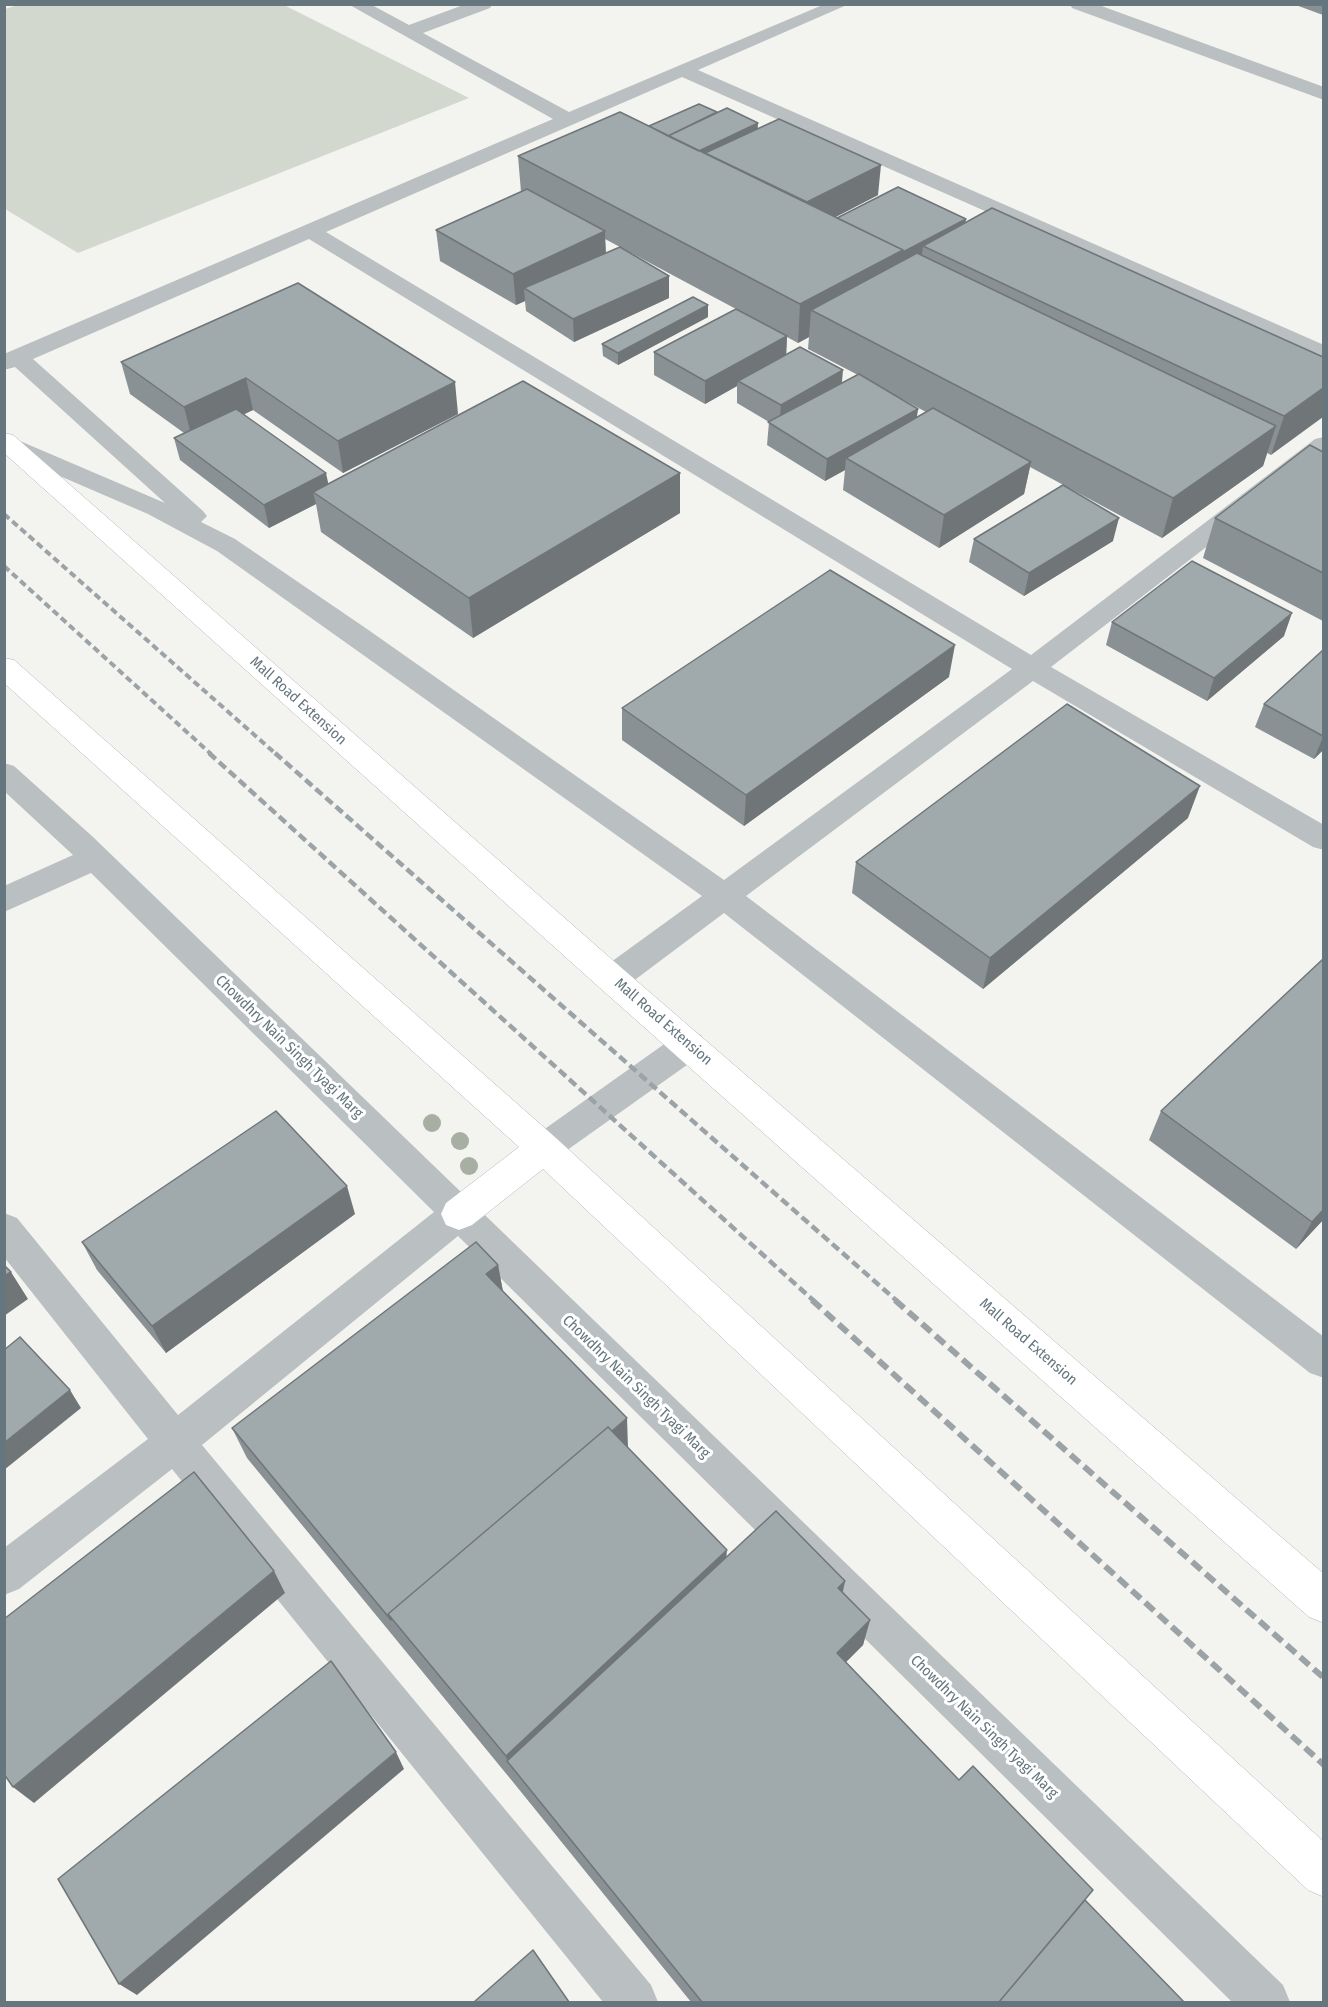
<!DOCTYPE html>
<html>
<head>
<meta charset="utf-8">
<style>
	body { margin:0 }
	#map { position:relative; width:1328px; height:2007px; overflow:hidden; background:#f3f3f0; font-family:"Fira Sans Condensed",sans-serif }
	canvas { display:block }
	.frame { position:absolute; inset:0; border:6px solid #65767e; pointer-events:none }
</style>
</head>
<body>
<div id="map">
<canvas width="1328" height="2007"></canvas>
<div class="frame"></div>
</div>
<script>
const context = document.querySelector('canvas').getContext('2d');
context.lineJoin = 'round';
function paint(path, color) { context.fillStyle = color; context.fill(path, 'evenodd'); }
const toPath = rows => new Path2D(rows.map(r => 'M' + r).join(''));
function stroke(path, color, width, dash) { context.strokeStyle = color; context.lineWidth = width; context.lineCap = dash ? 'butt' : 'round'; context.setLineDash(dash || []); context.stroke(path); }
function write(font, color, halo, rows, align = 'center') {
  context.font = font + ' "Fira Sans Condensed",sans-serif'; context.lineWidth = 6; context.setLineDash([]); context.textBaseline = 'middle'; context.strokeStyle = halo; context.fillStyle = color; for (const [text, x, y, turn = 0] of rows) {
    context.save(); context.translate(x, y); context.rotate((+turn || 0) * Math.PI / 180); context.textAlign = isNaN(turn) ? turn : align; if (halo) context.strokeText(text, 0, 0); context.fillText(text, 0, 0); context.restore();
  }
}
paint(toPath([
	[18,5,284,5,469,98,78,253,5,209,5,9]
]), '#d3d8cf');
const major = toPath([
	[4,433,13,435,624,970,1324,1574,1324,1623,1309,1617,600,988,4,453,4,433],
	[4,658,14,660,556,1138,1324,1842,1324,1897,1308,1890,543,1169,472,1225,459,1230,446,1225,441,1214,446,1203,519,1147,4,683,4,658]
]);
stroke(major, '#aeb3b5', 1);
paint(toPath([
	[348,4,370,4,409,25,466,4,492,4,490,8,423,33,569,112,825,4,849,4,698,70,1324,345,1324,361,682,77,326,232,1031,655,1315,439,1324,437,1324,456,1051,667,1324,825,1324,850,1313,847,1033,681,746,896,1324,1337,1324,1378,1310,1373,724,913,624,988,612,992,600,988,596,979,600,970,702,896,217,551,148,514,4,452,4,440,20,441,165,503,15,367,4,370,4,354,553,119,348,4],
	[309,239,1012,669,724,880,367,629,235,539,201,522,207,516,203,511,33,359,309,239],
	[1070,4,1096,4,1324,87,1324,100,1072,8,1070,4],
	[4,763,14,766,93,837,1283,1985,1290,2002,1232,2002,458,1236,202,1445,651,1985,658,2002,603,2002,172,1469,19,1589,4,1595,4,1548,148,1439,4,1257,4,1213,17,1218,178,1415,434,1212,91,873,4,912,4,886,73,855,4,791,4,763],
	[689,1031,701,1035,706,1045,701,1055,556,1158,544,1163,532,1158,526,1148,532,1138,677,1035,689,1031]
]), '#babfc1');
paint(major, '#fff');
stroke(toPath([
	[4,514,276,754],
	[4,566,211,754]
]), '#9ca3a7', 4, [7, 4]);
stroke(toPath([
	[209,753,814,1301],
	[275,753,897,1301]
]), '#9ca3a7', 4.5, [9, 4.5]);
stroke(toPath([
	[812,1300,1324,1765],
	[895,1300,1324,1678]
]), '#9ca3a7', 6, [12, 6]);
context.fillStyle = '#a7aea2';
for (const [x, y] of [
	[432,1123],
	[460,1141],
	[469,1166]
]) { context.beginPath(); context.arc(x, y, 9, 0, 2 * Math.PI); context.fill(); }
paint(toPath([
	[1293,4,1323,4,1323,15],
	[717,112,758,128,878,195,835,217,837,218,965,223,1323,357,1271,455,1267,453,1263,466,1162,538,1030,467,1024,494,939,548,843,490,845,470,825,481,767,445,769,422,737,403,737,386,705,404,654,375,654,352,736,309,605,239,606,253,669,276,669,298,574,342,526,311,525,301,516,305,440,261,436,230,521,192,518,156,649,126],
	[787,337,798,343,809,337,808,349,858,375,842,383,786,355],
	[882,388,926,412,916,418,918,409],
	[298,283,458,414,343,473,253,410,244,414,328,484,680,473,680,513,473,638,321,532,316,504,269,528,180,460,174,438,184,433,130,394,121,362],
	[708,305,708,317,618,365,603,356,602,344],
	[1323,452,1323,621,1203,558,1215,518],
	[974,539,1113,541,1024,596,969,562],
	[1112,622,1284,636,1207,701,1106,645],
	[1323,650,1323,750,1314,759,1255,727,1264,704],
	[949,677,744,826,622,740,622,708],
	[1188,818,983,989,852,893,856,862],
	[1161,1111,1323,1220,1296,1249,1149,1140],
	[355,1214,166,1353,97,1270,82,1242],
	[498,1265,503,1291,628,1448,726,1558,845,1581,843,1592,870,1620,863,1645,846,1662,959,1780,1082,1903,1184,2002,691,2002,513,1782,247,1458,232,1428]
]), '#8a9194');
paint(toPath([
	[758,123,757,144,705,153,705,169,690,155],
	[881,165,878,195,805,233,807,202],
	[966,219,963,241,923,246,921,263,811,310,809,337,798,343,800,304,903,250],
	[605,231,606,262,524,288,525,301,516,305,513,274],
	[669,276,669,298,574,342,573,319],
	[708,305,708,317,618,365,618,353],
	[787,336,786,358,738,381,737,386,705,404,705,381],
	[843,370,841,393,779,428,781,405],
	[246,378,253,410,192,439,184,407],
	[455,382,458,414,343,473,338,441],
	[1323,388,1323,417,1271,455,1284,416],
	[918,409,915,431,846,458,845,470,825,481,827,459],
	[1276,426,1263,466,1162,538,1173,498],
	[1031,462,1024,494,939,548,944,515],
	[326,473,331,496,313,492,316,504,269,528,264,505],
	[680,473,680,513,473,638,469,598],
	[1119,518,1113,541,1024,596,1029,573],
	[1292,613,1284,636,1207,701,1214,678],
	[955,645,949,677,744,826,746,795],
	[1323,737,1323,750,1314,759],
	[1200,786,1188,818,983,989,990,958],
	[347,1186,355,1214,166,1353,152,1326],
	[1323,1210,1323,1220,1296,1249,1312,1222],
	[498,1265,504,1298,486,1274],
	[11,1272,28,1299,4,1316,4,1276],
	[70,1390,81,1408,4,1470,4,1443],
	[627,1418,628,1448,392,1618],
	[727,1550,724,1584,507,1761,506,1756],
	[274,1571,285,1593,34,1803,13,1787],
	[845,1581,839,1607,838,1588],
	[870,1620,863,1645,831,1677,837,1653],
	[396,1752,404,1769,137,1995,119,1984]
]), '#707678');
const building = toPath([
	[699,104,717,112,668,136,649,126,699,104],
	[727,108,758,123,699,151,668,136,727,108],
	[620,112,903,250,800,304,518,156,620,112],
	[779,119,881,165,807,202,705,153,779,119],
	[898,187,966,219,903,252,903,250,837,218,898,187],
	[527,189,605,231,513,274,436,230,527,189],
	[992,208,1323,357,1323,388,1284,416,923,246,992,208],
	[620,247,669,276,573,319,524,288,620,247],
	[917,253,1276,426,1173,498,811,310,917,253],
	[298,283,455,382,338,441,246,378,184,407,121,362,298,283],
	[693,297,708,305,618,353,602,344,693,297],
	[736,309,787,336,705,381,654,352,736,309],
	[800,347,843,370,781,405,738,381,800,347],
	[859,374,918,409,827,459,768,422,859,374],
	[523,381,680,473,469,598,313,492,523,381],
	[933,408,1031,462,944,515,846,458,933,408],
	[236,409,326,473,264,505,174,438,236,409],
	[1310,445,1323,452,1323,573,1215,518,1310,445],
	[1063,485,1119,518,1029,573,974,539,1063,485],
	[1192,561,1292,613,1214,678,1112,622,1192,561],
	[830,570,955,645,746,795,622,708,830,570],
	[1323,650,1323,736,1264,704,1323,650],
	[1067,704,1200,786,990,958,856,862,1067,704],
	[1323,959,1323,1210,1312,1222,1161,1111,1323,959],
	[276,1111,347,1186,152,1326,82,1242,276,1111],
	[476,1242,498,1265,486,1274,627,1418,612,1431,608,1427,388,1614,391,1620,232,1428,476,1242],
	[4,1265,11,1272,4,1276,4,1265],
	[20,1337,70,1390,4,1443,4,1350,20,1337],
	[608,1427,727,1550,506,1756,388,1614,608,1427],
	[194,1472,274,1571,13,1787,4,1774,4,1619,194,1472],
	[776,1511,845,1581,838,1588,870,1620,837,1653,959,1780,973,1766,1093,1890,999,2002,702,2002,507,1761,776,1511],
	[331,1661,396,1752,119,1984,58,1879,331,1661],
	[1085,1900,1184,2002,999,2002,1085,1900],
	[533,1950,569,2002,474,2002,533,1950]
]);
paint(building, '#a0a9ac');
stroke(building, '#707678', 1.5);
write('15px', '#65767e', '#fff', [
	["Mall Road Extension",298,701,42],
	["Mall Road Extension",663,1022,41],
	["Chowdhry Nain Singh Tyagi Marg",289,1047,44],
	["Mall Road Extension",1028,1342,41],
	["Chowdhry Nain Singh Tyagi Marg",636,1387,44],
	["Chowdhry Nain Singh Tyagi Marg",984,1727,44]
]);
</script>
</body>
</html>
